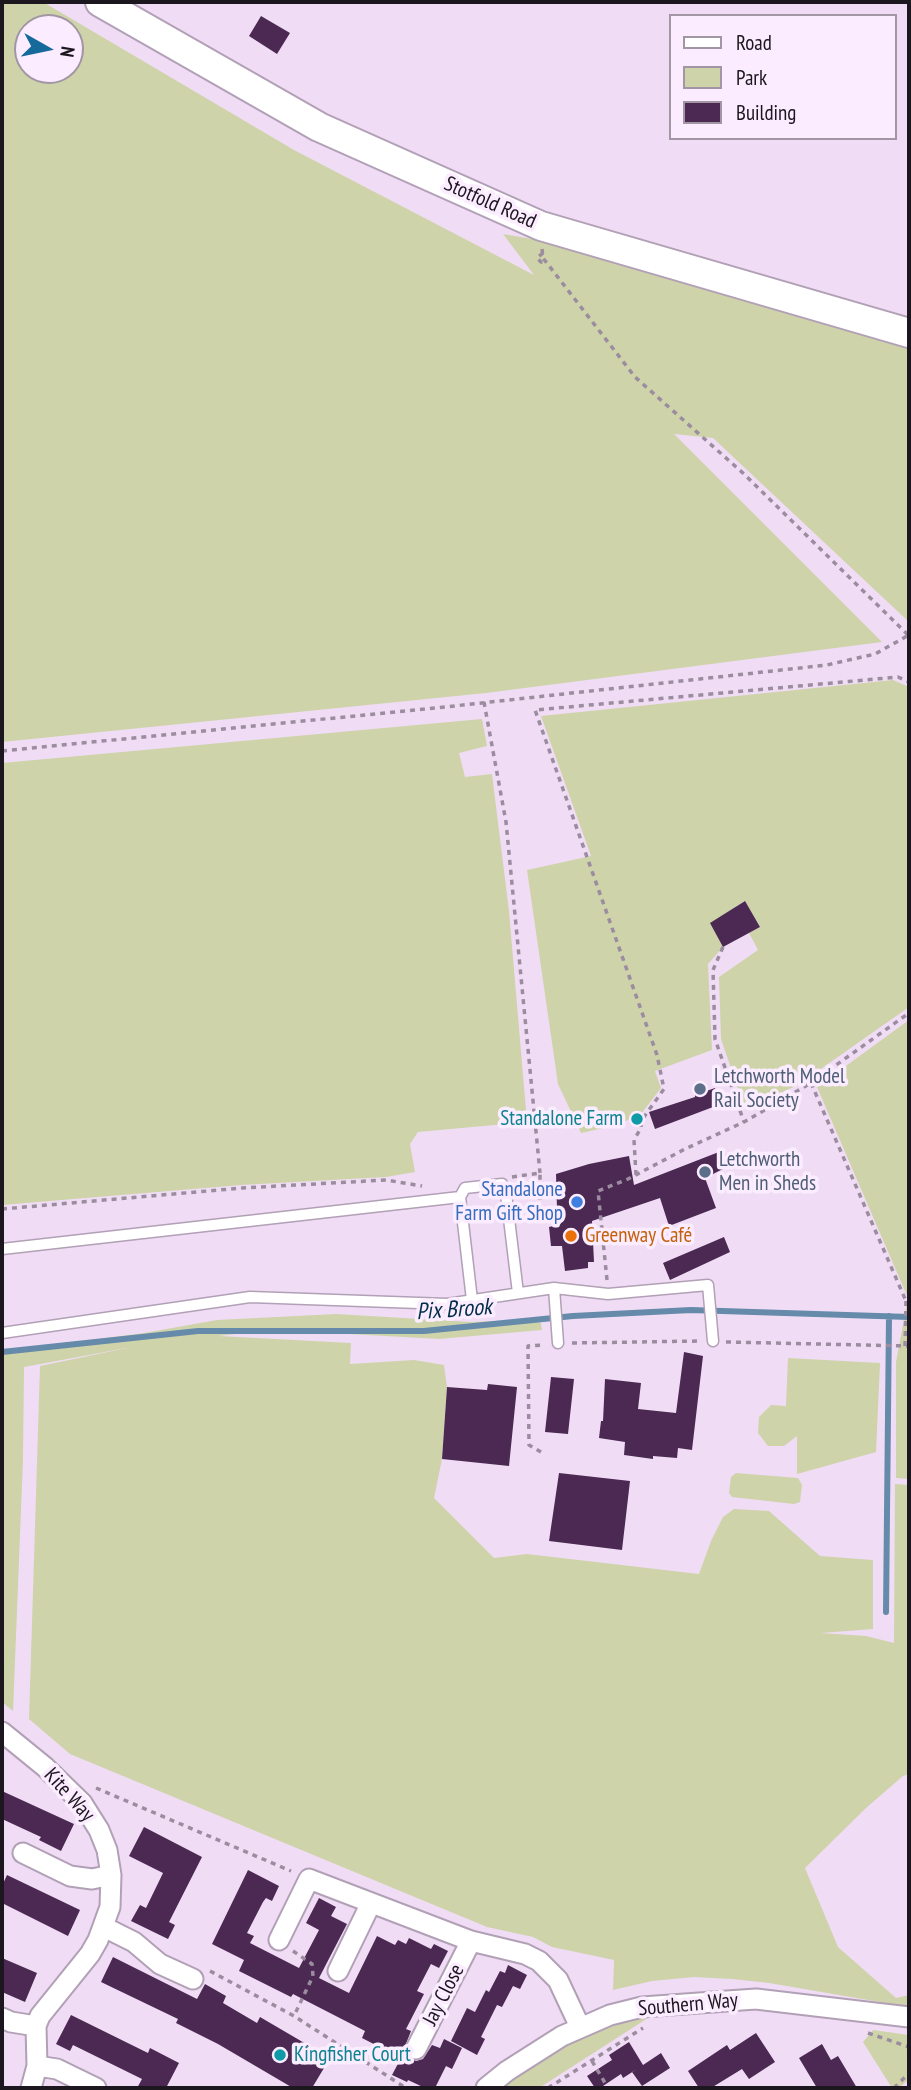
<!DOCTYPE html>
<html>
<head>
<meta charset="utf-8">
<style>
	body { margin:0 }
	#map { position:relative; width:911px; height:2090px; overflow:hidden; background:#f0ddf5; font-family:"PT Sans Narrow",sans-serif }
	canvas { display:block }
	.frame { position:absolute; inset:0; border:4px solid #1c161e; pointer-events:none }
	.legend { position:absolute; left:669px; top:14px; width:228px; height:126px; box-sizing:border-box; background:#fbecff; border:2px solid #a296a5; margin:0; padding:9px 12px; list-style:none; font-size:21px; color:#1c161e }
	.legend li { display:flex; align-items:center; gap:14px; height:35px }
	.legend b { width:35px; border:2px solid #a296a5 }
	.north { position:absolute; left:14px; top:14px; width:70px; height:70px; box-sizing:border-box; background:#fbecff; border:2px solid #a296a5; border-radius:50%; rotate:99deg; font-size:19px; font-weight:700; line-height:28px; text-align:center; color:#1c161e }
	.north::after { content:''; display:block; margin:auto; width:24px; height:32px; background:#156a9b; clip-path:polygon(50% 0,100% 100%,50% 72%,0 100%) }
</style>
</head>
<body>
<div id="map">
<canvas width="911" height="2090"></canvas>
<div class="frame"></div>
<ul class="legend">
<li><b style="height:9px;background:#fff"></b>Road</li>
<li><b style="height:19px;background:#ced3aa"></b>Park</li>
<li><b style="height:19px;background:#4b2953"></b>Building</li>
</ul>
<div class="north">N</div>
</div>
<script>
const context = document.querySelector('canvas').getContext('2d');
context.lineJoin = 'round';
function paint(path, color) { context.fillStyle = color; context.fill(path, 'evenodd'); }
const toPath = rows => new Path2D(rows.map(r => 'M' + r).join(''));
function stroke(path, color, width, dash) { context.strokeStyle = color; context.lineWidth = width; context.lineCap = dash ? 'butt' : 'round'; context.setLineDash(dash || []); context.stroke(path); }
function write(font, color, halo, rows, align = 'center') {
  context.font = font + ' "PT Sans Narrow",sans-serif'; context.lineWidth = 7; context.setLineDash([]); context.textBaseline = 'middle'; context.strokeStyle = halo; context.fillStyle = color; for (const [text, x, y, turn = 0] of rows) {
    context.save(); context.translate(x, y); context.rotate((+turn || 0) * Math.PI / 180); context.textAlign = isNaN(turn) ? turn : align; if (halo) context.strokeText(text, 0, 0); context.fillText(text, 0, 0); context.restore();
  }
}
paint(toPath([
	[2,2,43,2,294,150,534,275,503,234,561,244,909,343,909,622,713,438,674,434,882,642,486,693,2,742],
	[28,28,70,28,70,70,28,70],
	[893,680,909,687,909,1007,798,1085,745,1109,721,1039,719,977,758,950,749,933,760,927,744,901,711,924,723,947,708,964,712,1050,655,1071,661,1088,641,1114,617,1125,581,1133,558,1084,527,870,591,856,541,716],
	[482,719,487,746,459,753,465,777,492,774,509,911,527,1122,418,1132,410,1144,415,1172,386,1177,241,1185,2,1205,2,763],
	[909,1020,909,1479,896,1478,896,1362,908,1298,817,1087],
	[336,1314,471,1322,540,1319,542,1330,439,1339,331,1333,243,1333,219,1336,351,1343,350,1364,414,1360,444,1365,447,1387,442,1459,434,1498,494,1558,527,1554,699,1574,711,1541,723,1517,734,1509,769,1511,820,1556,873,1560,873,1629,821,1633,866,1636,894,1643,895,1484,909,1485,909,1774,903,1776,866,1808,805,1868,838,1947,896,1998,909,1995,909,2007,769,1983,732,1979,694,1977,652,1981,613,1990,614,1960,552,1947,533,1937,487,1927,70,1754,29,1719,40,1366,132,1347,24,1367,23,1460,13,1711,2,1702,2,1349,44,1346,144,1333,217,1320],
	[788,1358,880,1363,876,1452,797,1474,797,1436,784,1446,768,1446,758,1433,759,1417,771,1405,786,1406],
	[736,1473,798,1478,802,1485,800,1502,794,1504,732,1497,729,1493,731,1477],
	[641,2014,648,2018,539,2088,500,2088,561,2041],
	[873,2030,909,2035,909,2079,899,2088,892,2088,863,2042]
]), '#ced3aa');
stroke(toPath([
	[2,1352,198,1331,424,1331,573,1316,691,1310,909,1317],
	[886,1612,889,1316]
]), '#668aaa', 6);
paint(toPath([
	[261,16,290,33,277,54,249,36],
	[745,901,760,927,723,947,710,923],
	[715,1088,721,1104,655,1129,649,1112,695,1097,695,1095],
	[724,1150,729,1166,705,1178,716,1208,669,1226,660,1198,592,1221,594,1262,588,1262,588,1268,565,1271,562,1246,551,1246,549,1227,561,1224,557,1209,556,1174,589,1164,629,1156,634,1185],
	[724,1237,730,1252,670,1280,663,1263],
	[684,1352,703,1356,692,1450,678,1448,677,1458,653,1456,653,1459,624,1455,625,1442,599,1438,601,1421,603,1421,605,1379,641,1383,638,1409,676,1413],
	[551,1377,574,1379,568,1434,545,1432],
	[488,1384,517,1387,509,1466,442,1459,447,1387,487,1390],
	[559,1473,630,1481,622,1550,549,1541],
	[2,1791,74,1824,61,1851,39,1840,41,1837,2,1819],
	[144,1827,202,1857,169,1922,175,1925,168,1939,131,1921,140,1905,146,1908,163,1873,129,1856],
	[248,1870,279,1886,272,1901,266,1898,263,1902,247,1933,254,1936,250,1943,299,1968,319,1930,306,1923,319,1898,336,1907,331,1916,347,1924,319,1978,349,1993,377,1936,395,1945,398,1940,406,1944,409,1938,431,1949,434,1944,448,1951,439,1968,431,1964,417,1991,424,1994,406,2029,411,2031,404,2049,406,2056,416,2061,423,2059,432,2045,440,2048,444,2039,462,2048,452,2069,446,2066,435,2088,425,2088,408,2080,407,2082,392,2075,401,2058,362,2038,365,2031,293,1994,291,1997,239,1971,244,1960,212,1944],
	[7,1875,80,1910,68,1936,2,1903,2,1886],
	[113,1957,197,1999,205,1984,226,1996,223,2003,257,2023,260,2017,330,2058,312,2088,293,2088,218,2044,176,2023,178,2019,101,1982],
	[2,1958,37,1973,25,2002,2,1992],
	[508,1965,527,1975,520,1989,513,1986,502,2007,497,2005,481,2037,485,2039,477,2055,451,2041,467,2008,475,2012,486,1990,489,1992,500,1971,505,1973],
	[71,2015,148,2053,150,2048,179,2063,166,2088,137,2088,142,2079,73,2045,70,2051,56,2044],
	[756,2033,775,2062,749,2079,742,2069,711,2088,699,2088,688,2071,727,2045,730,2050],
	[629,2042,643,2065,661,2053,670,2068,642,2086,632,2072,637,2069,623,2078,621,2074,600,2088,595,2088,587,2076,612,2060,609,2055],
	[822,2044,831,2060,838,2056,857,2088,817,2088,799,2058]
]), '#4b2953');
const lane = toPath([
	[2,1249,460,1197],
	[554,1288,558,1343],
	[472,1300,460,1197,465,1188,502,1184,506,1194,518,1293],
	[2,1333,250,1297,447,1304,554,1288,608,1294,708,1285,713,1341]
]);
const street = toPath([
	[2,1732,45,1767,82,1803,99,1830,107,1850,111,1875,110,1907,98,1940,90,1954,40,2016,36,2026,37,2066,31,2088],
	[23,1853,70,1876,92,1879,111,1875],
	[104,1927,134,1942,160,1964,193,1979],
	[279,1940,309,1879,471,1941,525,1954,539,1961,558,1980,580,2027],
	[338,1971,371,1903],
	[2,2018,11,2022,36,2026],
	[416,2049,471,1941],
	[37,2066,57,2069,96,2088],
	[486,2088,507,2071,562,2036,610,2015,642,2007,756,1999,909,2017]
]);
const secondary = toPath([
	[100,2,319,127,541,226,909,333]
]);
stroke(lane, '#b2a0b6', 13);
stroke(street, '#b2a0b6', 23);
stroke(secondary, '#b2a0b6', 32);
stroke(toPath([
	[542,249,543,258,635,377,744,474,909,636],
	[543,253,537,258,541,262,546,262],
	[484,702,506,822,540,1173],
	[2,751,445,707,827,665,875,654,909,635],
	[723,947,713,970,715,1039,744,1122],
	[811,1083,906,1301,909,1301],
	[636,1175,634,1140,641,1128,641,1121,664,1089,657,1055,535,710,898,677,909,682],
	[512,1177,540,1173,540,1211,557,1209],
	[2,1209,242,1188,386,1180,422,1186],
	[607,1280,598,1191,628,1179,685,1149,744,1122,811,1083,909,1013],
	[726,1342,909,1346],
	[572,1343,701,1341],
	[905,1346,906,1301],
	[541,1452,529,1445,528,1346,543,1345],
	[96,1788,291,1871],
	[293,1951,312,1964,313,1976,294,2016],
	[210,1971,294,2016,406,2088],
	[868,2033,909,2047],
	[592,2061,608,2088],
	[548,2088,643,2028],
	[894,2088,909,2073]
]), '#9b8d9f', 3.5, [5, 5]);
stroke(lane, '#fff', 10);
stroke(street, '#fff', 19);
stroke(secondary, '#fff', 28);
for (const [x, y, r, color] of [
	[700,1089,7,"#5c6f8a"],
	[637,1119,7,"#0f9aa8"],
	[705,1172,7,"#5c6f8a"],
	[577,1202,7,"#3f7fe0"],
	[571,1236,7,"#e8710a"],
	[280,2055,7,"#0f9aa8"]
]) { const dot = new Path2D(); dot.arc(x, y, r, 0, 2 * Math.PI); context.fillStyle = color; context.fill(dot); stroke(dot, '#fbecff', 2.5); }
write('21px', '#1c161e', '#fbecff', [
	["Stotfold Road",490,203,24],
	["Kite Way",69,1795,48],
	["Jay Close",444,1995,-63],
	["Southern Way",688,2005,-5]
]);
write('21px', '#4e5e75', '#fbecff', [
	["Letchworth Model",714,1077],
	["Rail Society",714,1101],
	["Letchworth",719,1160],
	["Men in Sheds",719,1184]
], 'left');
write('21px', '#0d838f', '#fbecff', [
	["Standalone Farm",623,1119],
	["Kingfisher Court",294,2055,"left"]
], 'right');
write('21px', '#366cbe', '#fbecff', [
	["Standalone",563,1190],
	["Farm Gift Shop",563,1214]
], 'right');
write('21px', '#c56008', '#fbecff', [
	["Greenway Café",585,1236]
], 'left');
write('italic 23px', '#012d49', '#fbecff', [
	["Pix Brook",454,1310,-4]
]);
</script>
</body>
</html>
